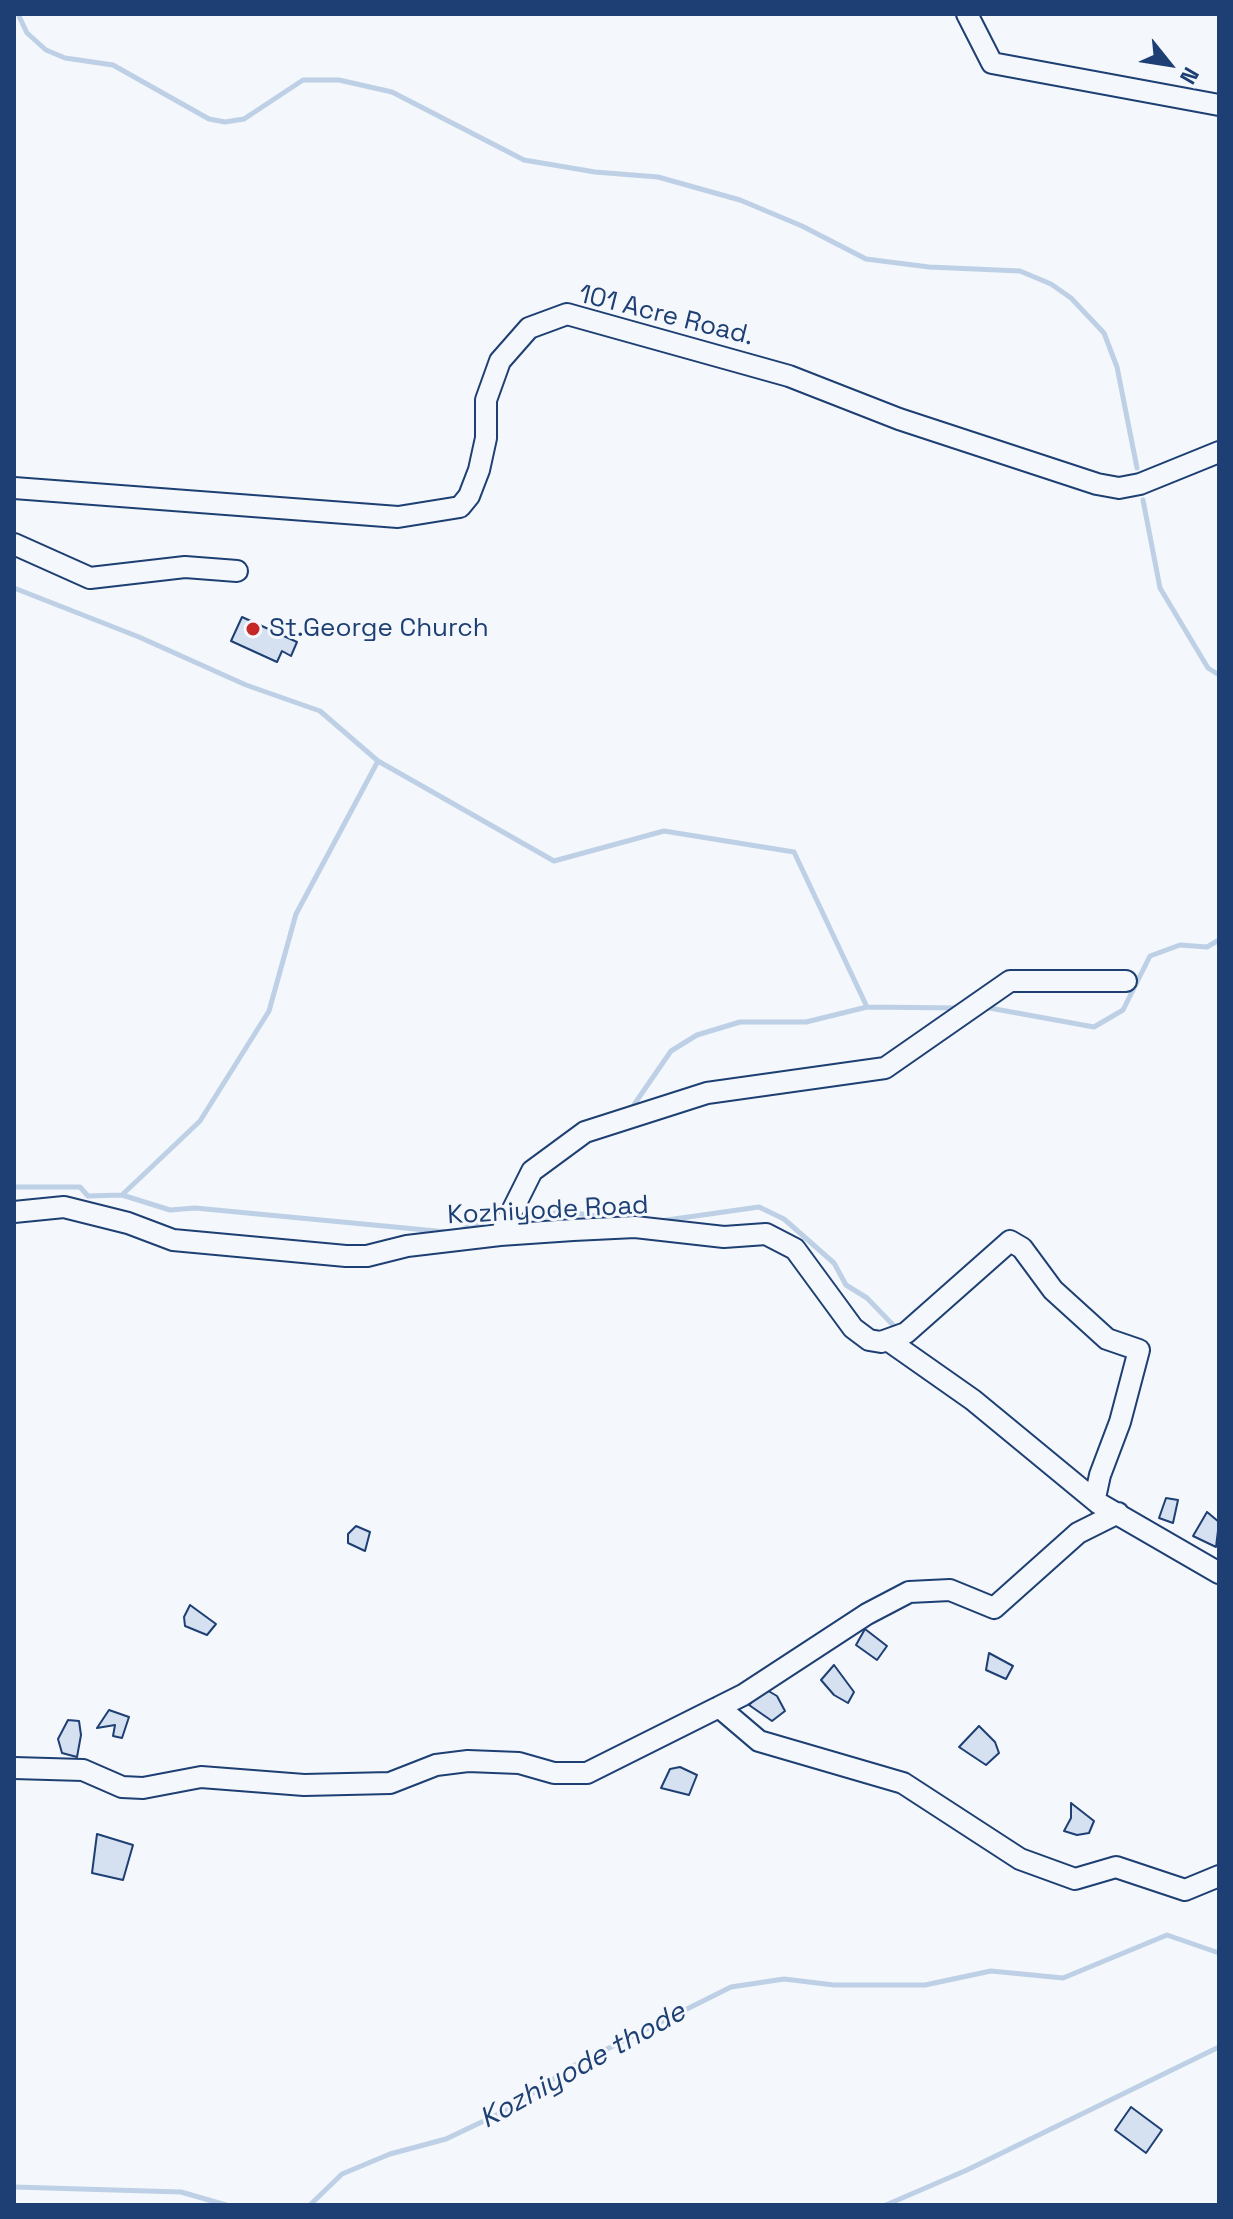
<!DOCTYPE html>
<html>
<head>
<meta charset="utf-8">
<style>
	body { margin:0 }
	#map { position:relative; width:1233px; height:2219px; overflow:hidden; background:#f4f7fb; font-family:"Space Grotesk",sans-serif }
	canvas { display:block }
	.frame { position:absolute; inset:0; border:16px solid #1d3f73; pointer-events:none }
	.north { position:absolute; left:1129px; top:24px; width:80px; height:80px; -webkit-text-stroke:6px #f4f7fb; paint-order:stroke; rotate:120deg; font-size:22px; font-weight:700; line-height:32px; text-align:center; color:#1d3f73 }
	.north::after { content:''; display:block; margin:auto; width:28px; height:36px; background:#1d3f73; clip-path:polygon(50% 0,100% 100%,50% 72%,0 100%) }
</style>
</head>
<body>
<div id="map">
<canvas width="1233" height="2219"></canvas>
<div class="frame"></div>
<div class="north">N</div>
</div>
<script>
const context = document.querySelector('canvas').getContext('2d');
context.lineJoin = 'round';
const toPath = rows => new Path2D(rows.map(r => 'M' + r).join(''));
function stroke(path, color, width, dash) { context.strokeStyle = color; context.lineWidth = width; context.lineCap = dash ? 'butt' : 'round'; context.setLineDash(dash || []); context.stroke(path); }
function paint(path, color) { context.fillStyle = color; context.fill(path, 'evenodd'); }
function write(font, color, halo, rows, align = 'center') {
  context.font = font + ' "Space Grotesk",sans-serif'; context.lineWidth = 6; context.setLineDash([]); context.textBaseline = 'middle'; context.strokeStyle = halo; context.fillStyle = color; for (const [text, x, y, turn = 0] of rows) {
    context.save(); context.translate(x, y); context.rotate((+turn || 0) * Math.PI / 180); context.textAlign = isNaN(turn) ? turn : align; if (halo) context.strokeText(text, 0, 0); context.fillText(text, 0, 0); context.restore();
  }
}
stroke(toPath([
	[18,14,27,33,46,50,65,58,113,65,209,119,225,122,244,119,303,80,339,80,392,92,524,160,595,172,658,177,740,200,802,226,866,259,929,267,1020,271,1051,284,1071,298,1104,333,1117,367,1137,468],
	[1143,500,1160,588,1208,668,1219,675],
	[14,588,139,637,246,685,320,711,378,761],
	[984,1007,1094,1027,1123,1010,1150,956,1180,945,1207,947,1219,940],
	[631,1109,671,1051,697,1035,740,1022,806,1022,867,1007,959,1008],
	[14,1187,80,1187,88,1196,122,1195,170,1210,195,1208,447,1232],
	[122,1195,200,1121,269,1011,296,914,378,761,554,861,664,831,794,852,867,1007],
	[521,1217,545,1217,560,1211,618,1219],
	[660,1221,759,1207,784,1219,834,1263,846,1285,867,1298,894,1326],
	[457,1232,474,1224,501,1220],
	[14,2187,181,2192,226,2205],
	[310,2205,342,2174,390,2154,446,2139,511,2108,571,2067,731,1987,784,1979,834,1985,925,1985,991,1971,1063,1978,1167,1935,1219,1953],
	[886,2205,967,2170,1219,2047]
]), '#bed0e5', 5);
const building = toPath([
	[242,617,297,642,291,656,282,651,277,662,231,641,242,617],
	[1166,1498,1178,1500,1173,1523,1159,1518,1166,1498],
	[1207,1512,1219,1522,1216,1547,1193,1536,1207,1512],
	[356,1526,370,1532,365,1551,348,1543,348,1534,356,1526],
	[190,1605,216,1624,207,1635,185,1626,184,1617,190,1605],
	[865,1629,887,1646,877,1660,856,1645,865,1629],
	[989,1653,1013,1666,1006,1679,986,1670,989,1653],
	[834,1665,854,1692,848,1703,834,1695,821,1680,834,1665],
	[765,1689,777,1696,785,1711,772,1721,749,1705,765,1689],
	[109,1710,129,1717,122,1738,113,1736,115,1725,97,1728,109,1710],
	[68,1720,79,1721,81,1735,77,1757,62,1753,58,1739,68,1720],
	[979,1726,995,1742,999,1753,986,1765,959,1747,979,1726],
	[680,1767,697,1775,689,1795,661,1788,670,1769,680,1767],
	[1071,1803,1094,1821,1089,1833,1077,1835,1064,1831,1071,1818,1071,1803],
	[97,1834,133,1845,123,1880,92,1873,97,1834],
	[1131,2107,1162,2130,1146,2153,1115,2130,1131,2107]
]);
paint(building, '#d5e0f0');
stroke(building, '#1d3f73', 2);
const minor = toPath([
	[967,14,992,63,1219,105],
	[14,488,398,517,460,507,469,496,479,470,486,438,486,400,500,361,529,328,567,314,789,376,899,419,1097,484,1119,488,1140,484,1219,452],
	[14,544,90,578,185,567,237,571],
	[14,1212,64,1207,128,1223,173,1240,346,1256,367,1256,407,1246,500,1235,573,1230,635,1227,724,1237,766,1234,795,1249,853,1328,869,1340,881,1342,906,1333,1010,1241,1022,1248,1053,1290,1107,1339,1139,1350,1120,1422,1100,1475,1095,1498,1098,1503,1219,1573],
	[500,1235,532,1171,585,1132,707,1093,885,1068,1010,981,1126,981],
	[889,1341,973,1400,1098,1503],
	[719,1707,759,1741,903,1783,1020,1859,1075,1879,1116,1867,1185,1890,1219,1876],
	[14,1768,83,1770,122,1787,143,1788,201,1777,304,1785,390,1783,436,1765,468,1761,519,1763,554,1773,587,1773,743,1695,867,1614,909,1592,950,1590,994,1608,1078,1533,1118,1513]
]);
stroke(minor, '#1d3f73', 24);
stroke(minor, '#f4f7fb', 20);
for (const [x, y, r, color] of [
	[253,629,8,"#c62828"]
]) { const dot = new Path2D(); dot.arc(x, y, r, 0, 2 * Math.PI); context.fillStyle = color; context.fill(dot); stroke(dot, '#f4f7fb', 3); }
write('26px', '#1d3f73', '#f4f7fb', [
	["101 Acre Road.",666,316,14],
	["Kozhiyode Road",548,1211,-3]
]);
write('26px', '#1d3f73', '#f4f7fb', [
	["St.George Church",269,629]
], 'left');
write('italic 28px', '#1d3f73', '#f4f7fb', [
	["Kozhiyode thode",583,2066,-29]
]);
</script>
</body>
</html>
